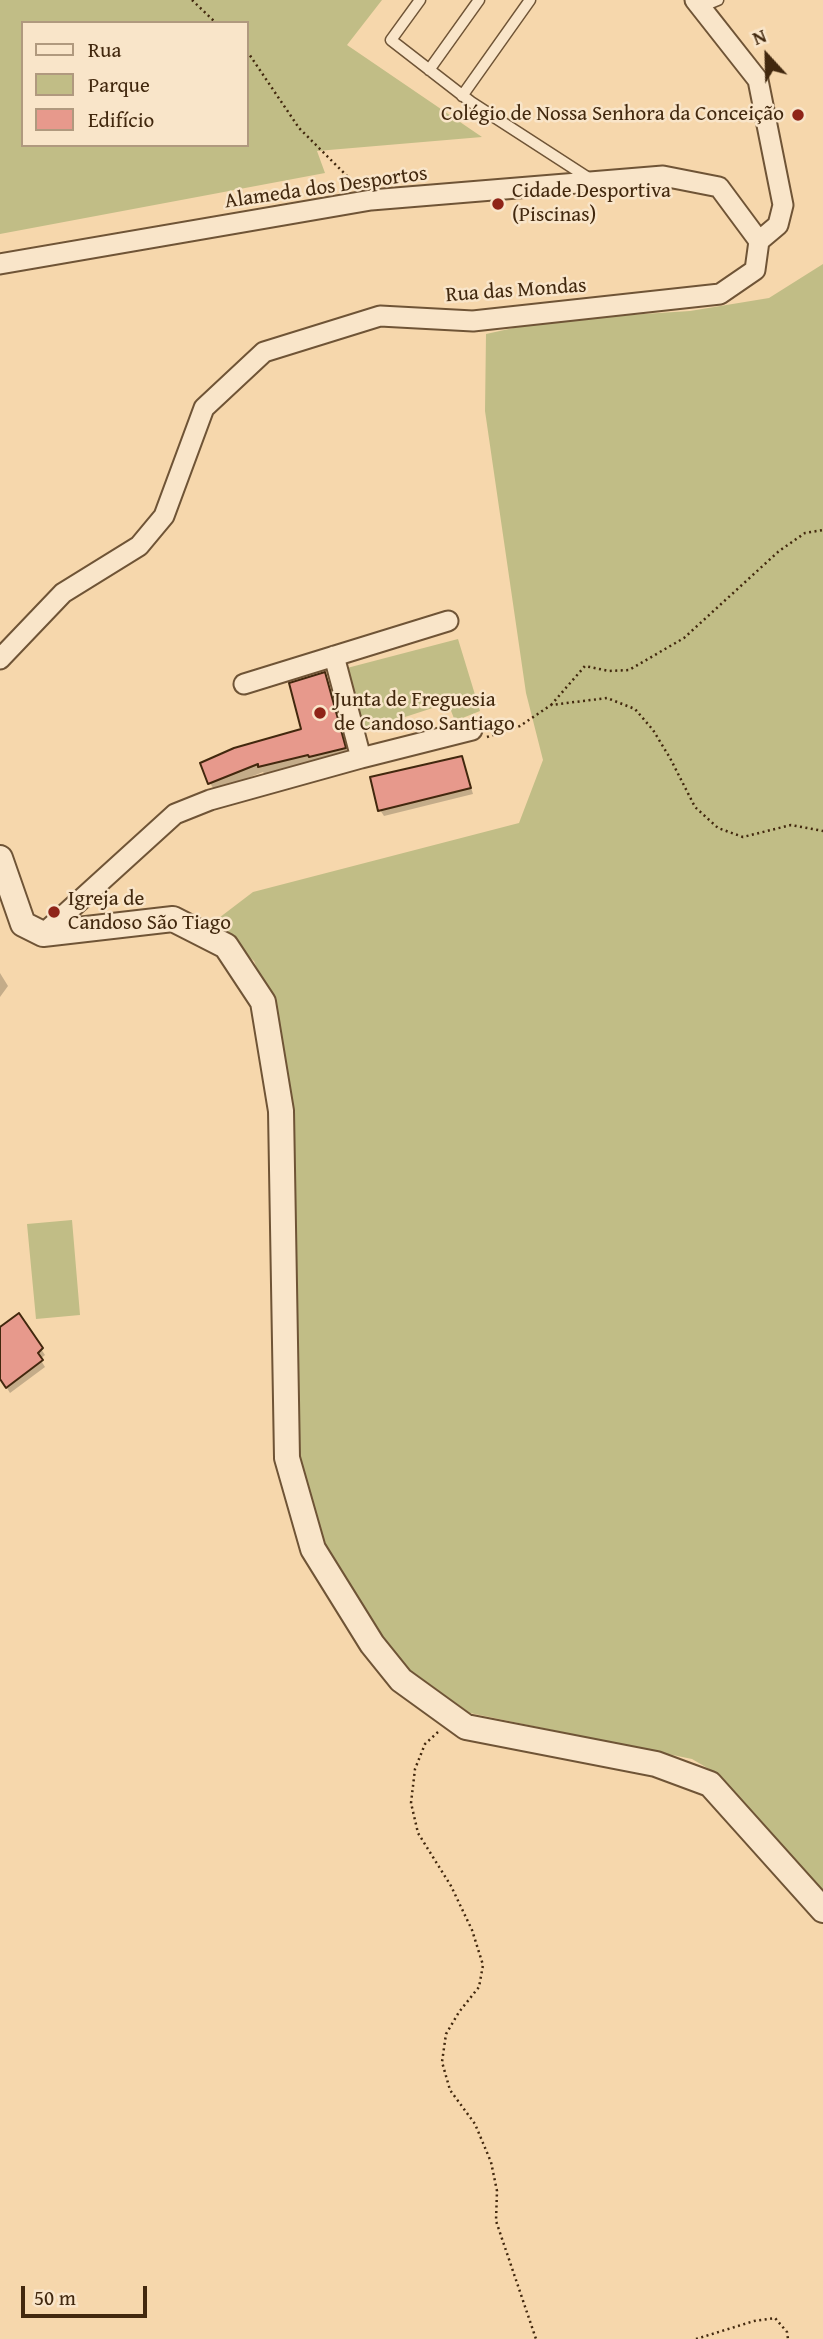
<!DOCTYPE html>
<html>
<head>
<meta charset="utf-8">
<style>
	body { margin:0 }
	#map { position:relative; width:823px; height:2339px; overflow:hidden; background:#f6d7ac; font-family:"Gentium Book Plus",serif }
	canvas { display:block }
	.legend { position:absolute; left:21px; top:21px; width:228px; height:126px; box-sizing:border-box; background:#f9e5c9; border:2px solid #b0997e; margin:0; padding:9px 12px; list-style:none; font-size:21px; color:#42280e }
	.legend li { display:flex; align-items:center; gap:14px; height:35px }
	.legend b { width:35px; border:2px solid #b0997e }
	.north { position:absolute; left:732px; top:21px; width:70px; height:70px; -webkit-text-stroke:5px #f9e5c9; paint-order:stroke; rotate:338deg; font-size:19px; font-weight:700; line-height:28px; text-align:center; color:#42280e }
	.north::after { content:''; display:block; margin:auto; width:24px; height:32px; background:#42280e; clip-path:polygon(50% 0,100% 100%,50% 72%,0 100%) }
	.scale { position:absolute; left:21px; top:2286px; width:126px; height:32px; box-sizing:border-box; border:4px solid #42280e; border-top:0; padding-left:9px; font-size:21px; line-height:24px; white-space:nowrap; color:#42280e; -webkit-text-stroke:5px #f9e5c9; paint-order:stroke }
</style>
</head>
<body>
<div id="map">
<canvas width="823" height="2339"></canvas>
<ul class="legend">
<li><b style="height:9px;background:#f9e5c9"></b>Rua</li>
<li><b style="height:19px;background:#c1bd86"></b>Parque</li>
<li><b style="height:19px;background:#e7998c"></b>Edifício</li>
</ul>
<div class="north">N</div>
<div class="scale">50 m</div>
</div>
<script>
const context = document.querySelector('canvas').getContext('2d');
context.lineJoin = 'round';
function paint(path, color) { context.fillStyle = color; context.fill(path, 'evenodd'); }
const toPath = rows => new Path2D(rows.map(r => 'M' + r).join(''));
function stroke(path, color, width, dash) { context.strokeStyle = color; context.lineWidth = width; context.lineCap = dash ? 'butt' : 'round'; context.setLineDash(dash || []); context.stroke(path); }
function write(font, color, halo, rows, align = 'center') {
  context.font = font + ' "Gentium Book Plus",serif'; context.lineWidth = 5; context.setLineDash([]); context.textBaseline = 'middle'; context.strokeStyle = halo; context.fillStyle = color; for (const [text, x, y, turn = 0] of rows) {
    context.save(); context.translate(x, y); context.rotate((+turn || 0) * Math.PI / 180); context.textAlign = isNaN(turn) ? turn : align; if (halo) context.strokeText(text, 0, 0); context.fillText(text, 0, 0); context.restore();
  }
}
paint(toPath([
	[0,0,382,0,347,45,482,137,317,151,325,173,0,234],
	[23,23,247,23,247,145,23,145],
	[823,264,823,1896,791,1863,721,1776,692,1759,470,1713,410,1670,363,1612,318,1534,297,1450,296,1258,292,1126,277,1021,254,961,211,924,253,892,519,823,543,760,526,693,485,411,486,334,550,320,690,311,769,298],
	[458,639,480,711,455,721,448,703,365,730,347,668],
	[72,1220,80,1315,36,1319,27,1224]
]), '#c1bd86');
paint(toPath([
	[325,674,329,682,349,756,265,775,263,772,215,791,210,783,304,731],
	[462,758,473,794,384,816,380,810],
	[0,973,8,986,0,997],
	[19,1316,45,1355,40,1359,45,1367,10,1393,0,1377,0,1325,2,1328]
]), '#0003');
const building = toPath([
	[325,672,346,748,309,757,308,755,258,767,258,764,208,784,200,763,234,748,301,729,289,683,325,672],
	[462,756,471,788,378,811,370,777,462,756],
	[19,1313,43,1348,38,1353,43,1360,6,1388,0,1379,0,1327,19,1313]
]);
paint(building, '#e7998c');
stroke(building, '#42280e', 2);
const service = toPath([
	[420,0,391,40,471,102,590,179],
	[701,7,718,0],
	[429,70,479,0],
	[462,96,530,0]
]);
const minor = toPath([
	[0,264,371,200,663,176,719,187,759,241],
	[334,656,361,758],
	[0,659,63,593,139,546,164,516,204,408,264,352,380,316,473,321,720,294,755,270,759,241,778,225,783,205,758,80,695,0],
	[244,684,448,621],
	[43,934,175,814,210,800,361,758,472,730]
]);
const tertiary = toPath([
	[0,858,23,924,43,934,173,919,226,946,263,1002,281,1111,287,1458,313,1549,372,1644,401,1680,466,1727,656,1764,710,1784,823,1910]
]);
stroke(service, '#6f5436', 13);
stroke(minor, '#6f5436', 23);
stroke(tertiary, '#6f5436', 28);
stroke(toPath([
	[192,0,216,23],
	[247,51,299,128,355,184],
	[551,705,585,666,609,671,629,670,684,638,779,551,805,533,823,530],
	[487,737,520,726,551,705,607,698,635,709,653,730,670,758,695,807,718,828,743,837,791,825,823,831],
	[438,1732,425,1744,415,1769,411,1803,418,1833,451,1886,472,1930,483,1965,479,1987,459,2012,446,2034,442,2062,450,2090,475,2124,491,2162,497,2191,496,2221,536,2339],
	[696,2339,754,2321,775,2318,787,2332,788,2339]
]), '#42280e', 2.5, [2, 3.5]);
stroke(service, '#f9e5c9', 10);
stroke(minor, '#f9e5c9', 19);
stroke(tertiary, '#f9e5c9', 24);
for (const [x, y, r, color] of [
	[798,115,7,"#8f2418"],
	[498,204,7,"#8f2418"],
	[320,713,7,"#8f2418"],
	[54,912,7,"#8f2418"]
]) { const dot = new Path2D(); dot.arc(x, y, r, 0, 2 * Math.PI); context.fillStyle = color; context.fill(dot); stroke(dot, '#f9e5c9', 2.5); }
write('21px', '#42280e', '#f9e5c9', [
	["Colégio de Nossa Senhora da Conceição",784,115,"right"],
	["Cidade Desportiva",512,192],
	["(Piscinas)",512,216],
	["Junta de Freguesia",334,701],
	["de Candoso Santiago",334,725],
	["Igreja de",68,900],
	["Candoso São Tiago",68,924]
], 'left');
write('21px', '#42280e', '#f9e5c9', [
	["Alameda dos Desportos",326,188,-8],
	["Rua das Mondas",516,291,-4]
]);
</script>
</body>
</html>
